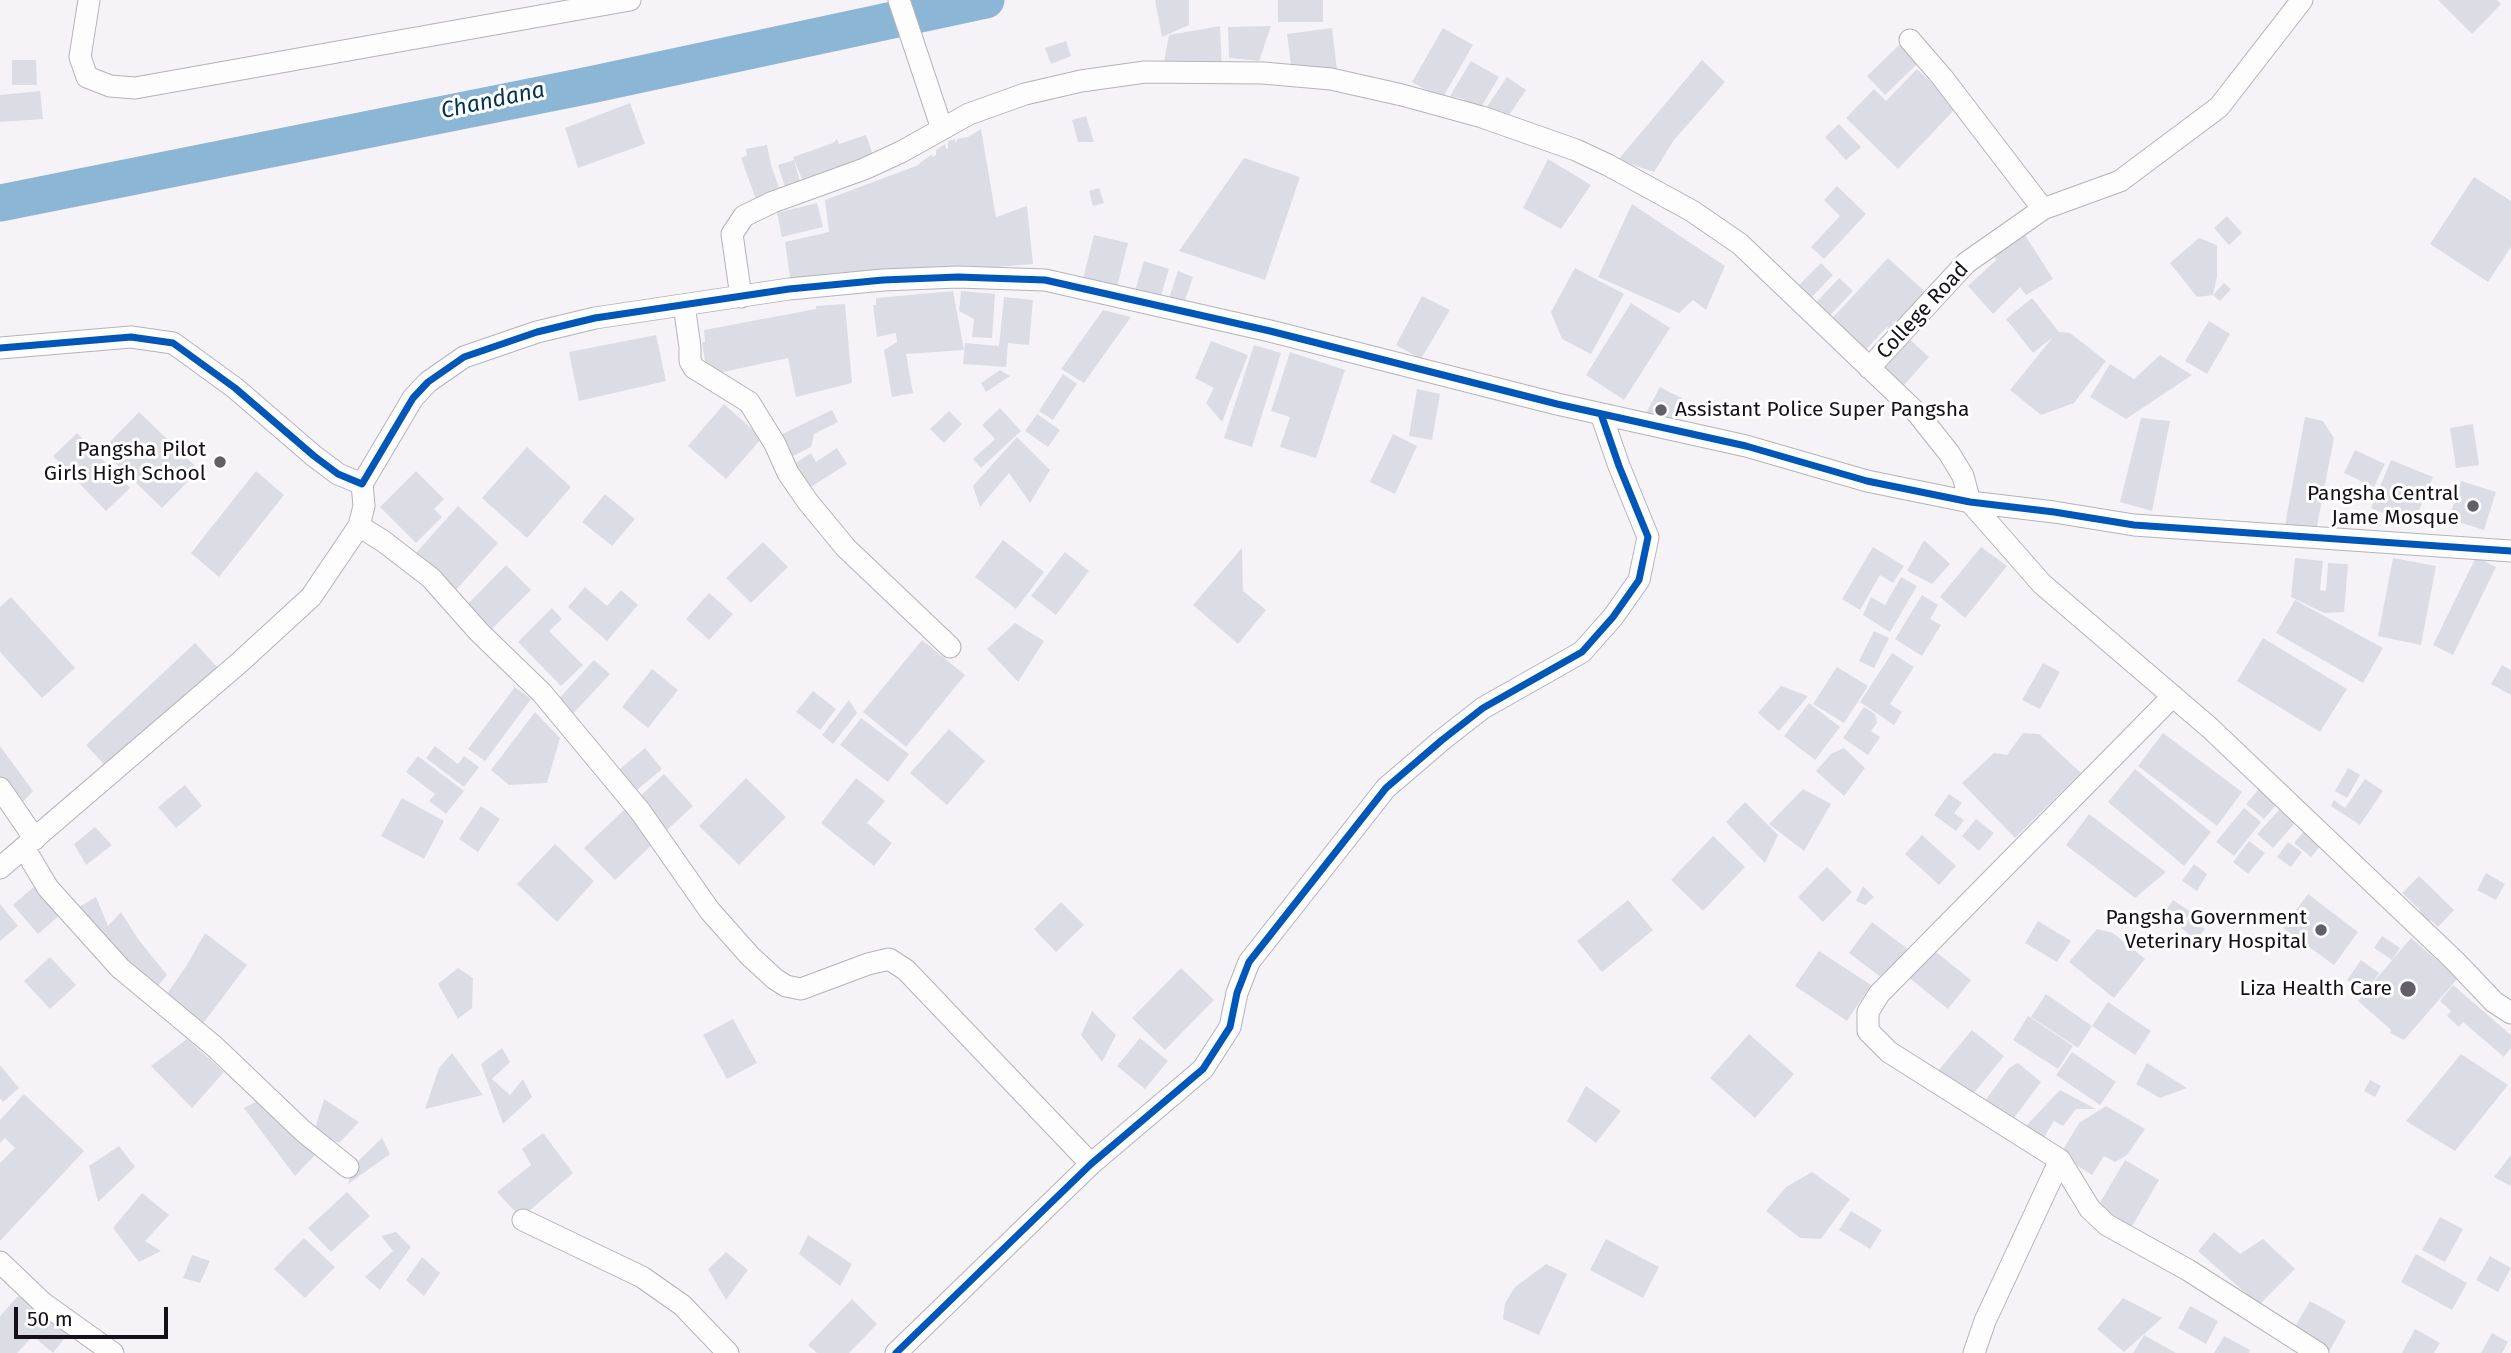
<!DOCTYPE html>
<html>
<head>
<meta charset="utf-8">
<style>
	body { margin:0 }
	#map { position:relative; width:2511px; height:1353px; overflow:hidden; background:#f5f3f8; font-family:"Fira Sans",sans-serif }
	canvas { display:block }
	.scale { position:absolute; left:14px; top:1307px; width:154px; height:32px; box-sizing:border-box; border:4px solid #15101a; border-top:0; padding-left:9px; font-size:21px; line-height:24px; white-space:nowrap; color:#15101a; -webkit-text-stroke:5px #fff; paint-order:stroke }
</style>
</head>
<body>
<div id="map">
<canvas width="2511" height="1353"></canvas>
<div class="scale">50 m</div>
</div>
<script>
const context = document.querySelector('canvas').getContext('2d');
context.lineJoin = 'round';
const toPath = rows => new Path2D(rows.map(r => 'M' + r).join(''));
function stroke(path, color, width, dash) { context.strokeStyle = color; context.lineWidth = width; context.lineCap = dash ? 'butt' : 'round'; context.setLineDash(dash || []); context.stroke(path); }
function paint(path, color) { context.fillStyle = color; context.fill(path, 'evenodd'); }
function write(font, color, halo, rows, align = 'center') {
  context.font = font + ' "Fira Sans",sans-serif'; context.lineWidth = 6; context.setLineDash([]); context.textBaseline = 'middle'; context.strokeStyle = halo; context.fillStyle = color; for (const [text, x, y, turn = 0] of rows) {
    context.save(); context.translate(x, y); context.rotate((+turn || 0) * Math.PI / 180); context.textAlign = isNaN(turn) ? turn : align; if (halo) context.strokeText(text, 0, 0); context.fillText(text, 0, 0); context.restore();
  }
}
stroke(toPath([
	[0,203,590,85,986,0]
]), '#8cb6d5', 37);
paint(toPath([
	[1155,0,1189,0,1189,25,1162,37],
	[1278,0,1323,0,1323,22,1278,22],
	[2438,0,2497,0,2501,4,2472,34],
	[1220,26,1222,69,1164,62,1169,35],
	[1271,26,1259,61,1229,58,1228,27],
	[1332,28,1337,71,1291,65,1287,34],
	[1443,28,1473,45,1442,99,1412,82],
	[1066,41,1071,56,1051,64,1045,48],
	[1900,44,1918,63,1885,95,1867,76],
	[12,60,36,60,37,85,12,85],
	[1702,60,1725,82,1674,140,1654,172,1618,160],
	[1471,61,1499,77,1477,114,1463,99,1450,96],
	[1917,69,1957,107,1898,169,1846,118,1874,89,1886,101],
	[1507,77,1526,90,1503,124,1484,111],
	[40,91,43,119,0,122,0,95],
	[630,103,645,144,578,168,565,128],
	[1086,116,1094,142,1078,142,1072,120],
	[1839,124,1861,147,1846,160,1825,137],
	[981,129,996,217,1027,206,1033,264,791,284,785,242,829,232,825,200,916,166,932,154,932,157,936,155,936,150,945,144,946,149,948,148,948,141,955,139,956,144,957,139,968,137],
	[866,135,874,158,806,189,793,157,833,143,837,139,839,144],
	[767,145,771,165,781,193,757,202,741,158,747,155,746,149],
	[1244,158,1300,177,1265,280,1179,251],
	[1548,159,1591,185,1561,229,1523,208],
	[794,160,801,185,786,190,778,165],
	[2474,177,2511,201,2511,247,2488,282,2430,244],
	[1837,186,1866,214,1824,259,1811,247,1840,216,1824,200],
	[1099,188,1104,203,1093,206,1089,191],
	[817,203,823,227,782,237,777,213],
	[1632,204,1725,266,1706,310,1693,300,1679,313,1598,277],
	[2227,216,2242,233,2229,245,2214,228],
	[1094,235,1128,243,1116,291,1082,283],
	[2025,235,2053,279,2026,295,2020,287,1993,314,1968,286,1996,260,1993,251],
	[2199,238,2217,245,2217,277,2213,295,2197,297,2170,263],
	[1888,258,1932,298,1896,336,1887,327,1861,355,1827,324],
	[1144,261,1169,269,1159,302,1134,294],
	[1821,263,1833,275,1805,304,1792,292],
	[1575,268,1624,294,1591,354,1562,339,1551,312],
	[1178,271,1193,277,1183,306,1168,301],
	[1839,278,1853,291,1823,323,1809,310],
	[2224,283,2231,289,2220,301,2213,295],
	[953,291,964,350,906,354,913,393,892,397,884,350,897,342,896,333,877,337,873,305,876,305,876,298],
	[961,291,995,294,992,338,972,337,974,319,959,311],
	[1422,296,1450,310,1421,359,1396,345],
	[1004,297,1033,300,1029,345,1008,343,1006,367,963,364,965,343,999,346],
	[2032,298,2059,332,2070,333,2106,361,2074,403,2041,415,2010,390,2053,337,2033,353,2006,319],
	[1631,303,1670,328,1624,400,1586,375],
	[845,304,852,383,796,397,788,358,709,375,706,368,702,342,705,342,704,330,816,309,816,306],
	[1103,310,1131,317,1084,383,1061,369],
	[2209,321,2230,334,2207,374,2185,361],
	[656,335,666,381,579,401,569,352],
	[1906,336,1929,357,1898,392,1875,372],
	[1211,341,1248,355,1222,422,1206,403,1214,388,1195,378],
	[1254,345,1281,353,1252,447,1224,438],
	[1290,352,1345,370,1316,458,1280,447,1290,417,1271,411],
	[2160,355,2192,375,2126,419,2090,397,2110,364,2134,379],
	[1000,370,1010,376,986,392,981,383],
	[1063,374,1077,384,1053,420,1039,411],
	[1660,387,1685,400,1671,428,1645,415],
	[1417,389,1440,394,1432,440,1409,436],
	[724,404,762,438,726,479,688,446],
	[1000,408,1021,431,981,468,973,459,995,439,982,425],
	[832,410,838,422,814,434,811,447,785,460,774,438],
	[949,411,962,424,944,443,930,429],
	[139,412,199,470,162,508,102,450],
	[1037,414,1060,430,1048,447,1025,431],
	[2305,417,2323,421,2334,438,2316,531,2285,525],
	[2141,418,2170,421,2152,511,2120,502],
	[2473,424,2479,465,2456,468,2450,428],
	[77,433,130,488,106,511,53,456],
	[1393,434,1417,446,1395,494,1370,482],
	[1017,437,1050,470,1030,503,1009,473,980,507,973,486],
	[527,447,571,487,527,538,482,498],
	[837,448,847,464,803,492,788,468,811,453,816,462],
	[2355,450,2385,464,2374,487,2344,473],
	[2391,460,2433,477,2413,525,2371,508],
	[256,471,284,495,219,577,191,553],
	[416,471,444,499,434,509,442,517,416,543,380,507],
	[2461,481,2496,492,2484,530,2449,519],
	[605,494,635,519,612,546,582,522],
	[458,506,498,543,456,590,416,553],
	[1003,540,1044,572,1016,609,975,577],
	[1924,540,1950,564,1932,584,1907,571],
	[763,542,788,567,751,603,726,578],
	[1873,547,1904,566,1893,583,1880,575,1860,610,1842,599],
	[1981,547,2007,566,1965,618,1940,597],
	[1242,548,1243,591,1266,610,1238,644,1193,605],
	[1065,552,1089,571,1056,615,1031,596],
	[2476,557,2496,567,2453,655,2433,645],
	[2295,558,2323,561,2320,590,2326,591,2328,563,2348,564,2344,612,2324,613,2291,597],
	[2393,558,2436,566,2421,645,2378,636],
	[506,565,531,590,487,634,462,610],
	[1901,577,1917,586,1890,632,1863,615,1871,597,1885,605],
	[585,587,607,606,621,590,638,605,607,641,568,607],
	[709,593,733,614,709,640,686,619],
	[1922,595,1938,605,1930,619,1941,625,1922,656,1895,639],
	[11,597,75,668,42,698,0,652,0,607],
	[2295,600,2383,648,2363,683,2276,633],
	[552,608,562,619,549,631,583,665,561,686,518,642],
	[1015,623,1044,641,1018,682,987,649],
	[1874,631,1889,638,1874,668,1859,661],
	[2263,638,2347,689,2320,732,2237,681],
	[922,640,965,675,906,747,863,712],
	[195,643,219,669,110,771,86,745],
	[1892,653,1914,667,1890,704,1902,712,1894,725,1860,702],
	[594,660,610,674,570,717,555,703],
	[2043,663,2060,672,2040,709,2022,700],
	[2502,665,2511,670,2511,695,2491,684],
	[1837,667,1868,686,1844,723,1813,704],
	[652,669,678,690,648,728,622,707],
	[1781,686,1808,696,1779,731,1758,713],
	[515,687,531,699,485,761,468,749],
	[813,691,836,709,820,730,796,712],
	[849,700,857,713,833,744,822,735],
	[1809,703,1840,727,1815,760,1784,736],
	[1864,707,1875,714,1877,723,1871,731,1880,737,1868,755,1843,738],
	[535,712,560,738,547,783,509,785,491,770],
	[861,718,909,754,888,782,840,745],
	[949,729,985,761,947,805,910,773],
	[2023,733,2039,734,2081,773,2015,838,1962,783,1994,753,2007,755],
	[2163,733,2242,792,2217,826,2138,766],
	[0,746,33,791,19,806,0,778],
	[435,746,458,764,464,756,479,767,464,787,426,758],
	[645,748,662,769,631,795,614,774],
	[1844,748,1865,768,1844,796,1816,771,1831,754],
	[418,756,464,791,446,814,429,801,435,794,406,772],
	[2348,768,2360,775,2347,798,2335,791],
	[2135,769,2211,832,2184,866,2108,802],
	[664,774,693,806,666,831,637,799],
	[746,778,786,817,739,865,699,826],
	[856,778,885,801,867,823,892,843,874,866,821,823],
	[2365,779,2383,791,2360,825,2331,806,2334,800,2345,808],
	[185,785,202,806,176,828,158,807],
	[2260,788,2277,804,2264,819,2246,804],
	[1803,789,1831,804,1804,851,1769,824],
	[1949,794,1962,803,1954,813,1964,820,1956,831,1934,815],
	[402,798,444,821,424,859,381,836],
	[1745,802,1778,835,1765,863,1726,822],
	[481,806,500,819,478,852,459,839],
	[628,806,659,838,615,880,584,848],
	[2244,808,2261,822,2234,856,2216,842],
	[2279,810,2295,823,2273,848,2257,834],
	[2089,814,2166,872,2135,898,2066,845],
	[1976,819,1994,833,1979,851,1962,836],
	[95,827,112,845,86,865,74,844],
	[2304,831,2321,845,2311,857,2294,843],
	[1922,835,1956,866,1939,885,1905,854],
	[1713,836,1745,867,1703,911,1671,880],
	[2249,841,2265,853,2248,874,2233,862],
	[2288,842,2302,852,2291,867,2277,857],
	[555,844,594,881,557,922,517,884],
	[2194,864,2207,874,2197,891,2182,881],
	[1827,867,1852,892,1823,922,1798,897],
	[2486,873,2505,884,2496,900,2477,890],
	[2419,876,2454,910,2438,927,2431,920,2426,925,2416,915,2420,910,2402,893],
	[37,884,62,913,38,934,13,905],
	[1863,886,1874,897,1865,905,1856,901],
	[2308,894,2358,932,2334,965,2283,928],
	[96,897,108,926,121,912,138,939,167,975,152,993,74,910],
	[1628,900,1653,930,1602,972,1577,941],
	[2173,900,2191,912,2181,925,2164,913],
	[1061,902,1084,925,1056,952,1034,929],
	[0,904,18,926,0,941],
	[2189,918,2205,929,2191,947,2182,941,2188,933,2181,928],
	[2038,921,2071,941,2057,962,2025,943],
	[1872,922,1909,950,1886,981,1849,953],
	[2097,929,2113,933,2145,959,2114,998,2069,962],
	[205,933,247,965,202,1025,164,998,187,965],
	[2382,936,2400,948,2392,960,2374,948],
	[2411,938,2458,978,2404,1040,2390,1033,2391,1030,2358,1001,2365,992,2347,980,2361,960,2379,973,2371,985],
	[1931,948,1971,980,1948,1009,1908,977],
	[1819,951,1871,985,1847,1021,1795,986],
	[50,957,76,985,50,1009,24,981],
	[458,968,473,978,472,1008,458,1019,438,984],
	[1181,968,1214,1000,1165,1050,1132,1018],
	[2453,985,2511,1035,2511,1048,2504,1057,2463,1022,2459,1027,2447,1016,2451,1011,2440,1001],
	[2046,994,2092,1026,2078,1048,2031,1017],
	[2108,1002,2151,1031,2135,1055,2092,1026],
	[1092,1011,1116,1035,1102,1062,1081,1035],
	[2028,1016,2073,1046,2058,1069,2013,1040],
	[733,1019,757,1063,727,1079,703,1035],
	[1972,1030,2004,1056,1970,1098,1938,1071],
	[1749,1034,1794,1074,1755,1118,1710,1078],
	[1140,1038,1168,1061,1145,1089,1117,1066],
	[187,1039,224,1072,192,1108,151,1066],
	[502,1048,510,1062,492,1079,510,1095,523,1079,532,1097,503,1124,481,1064],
	[2072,1052,2116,1082,2100,1105,2056,1075],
	[452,1053,483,1095,425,1109,439,1068],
	[2461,1054,2508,1085,2455,1151,2406,1121],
	[2018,1063,2041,1082,2011,1122,1984,1102,2009,1068],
	[2147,1063,2187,1088,2160,1098,2136,1084],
	[0,1065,19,1088,3,1102,0,1098],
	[2370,1080,2381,1086,2375,1097,2364,1091],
	[1586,1086,1621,1111,1596,1143,1567,1121],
	[2060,1090,2096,1109,2076,1109,2063,1126,2054,1121,2043,1139,2024,1128],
	[24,1094,84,1151,0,1241,0,1163,15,1148,5,1138,0,1143,0,1120],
	[263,1098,321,1149,295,1176,244,1108],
	[324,1099,359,1122,339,1143,314,1132],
	[2106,1106,2145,1129,2127,1155,2115,1162,2104,1156,2092,1175,2060,1155,2079,1123],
	[543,1133,573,1173,521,1218,497,1192,531,1165,522,1149],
	[382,1138,390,1154,348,1184,355,1164],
	[119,1146,135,1167,98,1202,89,1166],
	[2511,1155,2511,1186,2494,1177],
	[2125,1160,2159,1180,2131,1228,2097,1208],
	[1812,1172,1850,1199,1821,1239,1800,1238,1766,1211,1786,1187],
	[347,1192,370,1216,331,1252,308,1228],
	[142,1193,169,1215,145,1241,161,1251,139,1262,113,1228],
	[1851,1211,1882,1230,1870,1249,1839,1230],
	[2440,1217,2463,1229,2445,1262,2422,1250],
	[396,1232,411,1247,380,1290,365,1277,393,1251,381,1236],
	[2214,1232,2240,1254,2263,1239,2295,1269,2259,1305,2198,1251],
	[808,1235,852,1264,840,1286,799,1254],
	[304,1238,335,1267,305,1298,274,1269],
	[1606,1239,1659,1267,1643,1298,1590,1270],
	[726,1252,748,1270,726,1300,708,1269],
	[2416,1254,2467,1283,2452,1310,2401,1282],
	[192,1255,210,1261,200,1283,183,1278],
	[2490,1256,2511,1268,2498,1292,2476,1280],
	[422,1257,440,1273,424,1296,406,1280],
	[1546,1264,1567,1274,1539,1335,1503,1319,1505,1303,1515,1287],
	[18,1296,72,1329,53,1353,33,1336,17,1353,0,1353,0,1316],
	[2123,1298,2162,1318,2124,1352,2097,1329],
	[852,1299,877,1324,849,1353,817,1353,808,1345],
	[2310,1301,2346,1321,2329,1352,2292,1332],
	[2190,1306,2218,1321,2206,1344,2178,1328],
	[2415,1329,2440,1343,2434,1353,2402,1353],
	[2492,1333,2508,1342,2502,1353,2481,1353],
	[2144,1335,2176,1353,2133,1353],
	[2224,1336,2250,1350,2249,1353,2214,1353]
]), '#dcdde4');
const minor = toPath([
	[89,0,80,57,87,77,110,86,135,88,630,0],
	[899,0,942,129],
	[1910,40,1942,77,2043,209],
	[741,297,732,234,744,216,773,202,864,169,901,152,969,114,1025,94,1081,81,1145,72,1263,73,1331,79,1402,95,1482,117,1576,150,1608,165,1692,211,1740,244,1918,414,1949,453,1963,476,1970,502,2042,584,2210,728,2455,961,2494,1002,2511,1013],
	[684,305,690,347,690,361,694,368,749,402,775,444,788,473,808,502,846,548,950,647],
	[0,348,131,337,173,343,235,388,314,456,338,474,362,484,413,398,428,382,464,357,537,332,595,318,789,289,883,280,958,277,1045,280,1270,331,1557,404,1746,446,1867,481,1970,502,2054,512,2134,525,2511,551],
	[1869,368,1966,263,2043,209,2120,181,2219,107,2302,0],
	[359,526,383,541,431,578,479,632,542,693,640,811,710,911,750,956,775,979,786,986,801,989,868,964,889,959,906,970,1091,1164],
	[0,788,35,839],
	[24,848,48,888,120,968,215,1047,303,1131,348,1167],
	[0,868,239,663,311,597,359,526,364,506,362,484],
	[2060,1160,2090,1209,2107,1225,2188,1270,2318,1353],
	[523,1220,642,1277,682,1305,728,1353],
	[0,1262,43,1303,113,1353],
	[896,1353,1091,1164,1203,1069,1230,1027,1237,993,1249,962,1386,788,1442,740,1483,708,1582,652,1613,617,1639,580,1648,537,1619,466,1601,414],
	[1974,1353,1985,1321,2060,1160,1889,1052,1868,1031,1868,1012,1879,994,2173,696]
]);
stroke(minor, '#b5b2b9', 23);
stroke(minor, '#fefdfe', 21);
stroke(toPath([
	[0,348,131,337,173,343,235,388,314,456,338,474,362,484,413,398,428,382,464,357,537,332,595,318,789,289,883,280,958,277,1045,280,1270,331,1557,404,1746,446,1867,481,1970,502,2054,512,2134,525,2511,551],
	[896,1353,1091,1164,1203,1069,1230,1027,1237,993,1249,962,1386,788,1442,740,1483,708,1582,652,1613,617,1639,580,1648,537,1619,466,1601,414]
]), '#0057b8', 7);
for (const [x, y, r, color] of [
	[1661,410,7,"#635f68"],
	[220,462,7,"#635f68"],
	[2473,506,7,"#635f68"],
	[2321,930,7,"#635f68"],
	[2408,989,9,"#635f68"]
]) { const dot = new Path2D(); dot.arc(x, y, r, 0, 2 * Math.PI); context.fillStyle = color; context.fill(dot); stroke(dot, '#fff', 2.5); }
write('21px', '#15101a', '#fff', [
	["College Road",1923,311,-47]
]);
write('21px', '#15101a', '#fff', [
	["Assistant Police Super Pangsha",1675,410,"left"],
	["Pangsha Pilot",206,450],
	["Girls High School",206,474],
	["Pangsha Central",2459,494],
	["Jame Mosque",2459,518],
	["Pangsha Government",2307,918],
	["Veterinary Hospital",2307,942],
	["Liza Health Care",2392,989]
], 'right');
write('italic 23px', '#003450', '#fff', [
	["Chandana",493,101,-12]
]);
</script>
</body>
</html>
